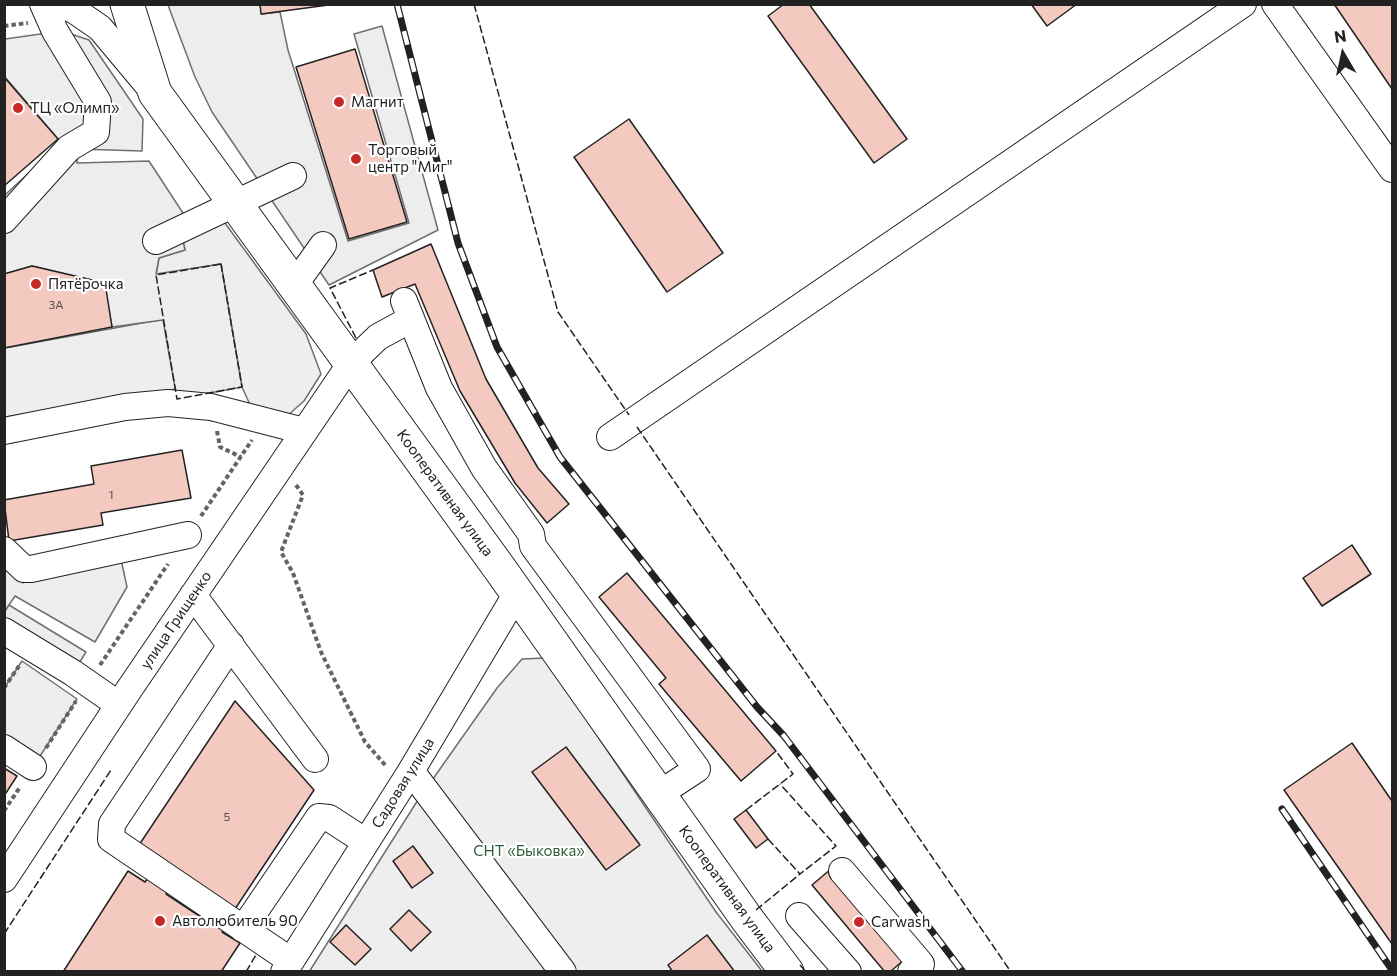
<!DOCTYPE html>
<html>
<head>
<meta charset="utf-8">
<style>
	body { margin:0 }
	#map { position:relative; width:1397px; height:976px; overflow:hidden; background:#fff; font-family:Commissioner,sans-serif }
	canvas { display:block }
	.frame { position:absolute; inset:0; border:6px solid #222; pointer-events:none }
	.north { position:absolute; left:1313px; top:24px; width:60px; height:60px; -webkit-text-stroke:4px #fff; paint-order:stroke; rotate:351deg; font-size:16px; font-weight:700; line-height:24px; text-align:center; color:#222 }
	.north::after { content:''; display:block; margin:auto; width:21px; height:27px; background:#222; clip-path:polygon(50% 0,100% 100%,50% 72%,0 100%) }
</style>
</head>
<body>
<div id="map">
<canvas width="1397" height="976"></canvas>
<div class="frame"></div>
<div class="north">N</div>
</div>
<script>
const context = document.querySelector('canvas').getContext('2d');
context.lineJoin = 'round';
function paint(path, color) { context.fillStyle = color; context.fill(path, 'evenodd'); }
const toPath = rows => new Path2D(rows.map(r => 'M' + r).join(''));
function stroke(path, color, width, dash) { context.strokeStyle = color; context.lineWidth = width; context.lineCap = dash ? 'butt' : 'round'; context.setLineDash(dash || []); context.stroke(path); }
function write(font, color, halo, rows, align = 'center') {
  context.font = font + ' Commissioner,sans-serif'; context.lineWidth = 4.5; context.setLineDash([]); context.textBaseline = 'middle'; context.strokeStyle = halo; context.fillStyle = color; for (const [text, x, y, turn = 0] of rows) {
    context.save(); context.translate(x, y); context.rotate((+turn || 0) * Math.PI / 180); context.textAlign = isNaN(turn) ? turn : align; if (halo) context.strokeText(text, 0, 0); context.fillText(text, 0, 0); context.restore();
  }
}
const green = toPath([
	[222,219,306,334,321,374,304,401,287,416,251,407,242,387,221,264,156,275,159,258,185,250,183,241,222,219],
	[164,319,176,389,5,417,5,348,164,319],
	[119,550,127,587,95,642,15,596,5,611,4,565,23,583,31,569,119,550],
	[545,658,716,912,762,971,309,972,416,803,497,688,522,659,545,658],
	[22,661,77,699,33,767,5,748,4,688,22,661]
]);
paint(green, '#eee');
stroke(green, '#6f6f6f', 1.5);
const parking = toPath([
	[168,5,260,5,262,14,280,12,288,50,348,241,409,223,354,34,382,26,438,230,329,285,212,112,195,77,168,5],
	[62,31,89,40,143,119,142,151,78,149,77,163,149,161,196,233,183,241,185,250,159,258,156,274,221,264,242,387,177,399,163,320,112,327,104,283,32,266,5,274,5,195,63,141,58,139,5,77,5,39,62,31],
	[9,605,86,652,73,673,5,631,4,613,9,605]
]);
paint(parking, '#ededed');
stroke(parking, '#6f6f6f', 1.5);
const building = toPath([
	[260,4,336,4,261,14,260,4],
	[784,4,809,4,907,139,874,163,768,16,784,4],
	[1031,4,1077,4,1047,26,1031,4],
	[1334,4,1392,4,1392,89,1334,4],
	[355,49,407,222,349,239,296,67,355,49],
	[4,77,58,139,4,186,4,77],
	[629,119,723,253,667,292,574,157,629,119],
	[431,244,486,379,538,468,569,504,547,523,515,483,460,391,415,284,382,297,373,270,431,244],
	[32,266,105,283,112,327,4,348,4,274,32,266],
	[182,450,191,498,101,513,103,525,9,541,4,500,94,484,91,466,182,450],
	[1352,545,1371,574,1322,606,1303,578,1352,545],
	[627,573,776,751,741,781,659,684,666,678,599,597,627,573],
	[235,701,314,790,235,909,139,845,235,701],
	[1352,743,1392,801,1392,944,1284,790,1352,743],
	[566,747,640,845,606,870,532,772,566,747],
	[4,768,17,776,4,796,4,768],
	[746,810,768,839,756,848,734,819,746,810],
	[413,846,433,873,412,888,393,861,413,846],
	[831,869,906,958,890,972,885,972,812,885,831,869],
	[128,871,145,882,152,873,172,886,166,894,204,919,210,911,227,922,222,932,240,943,221,972,63,972,128,871],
	[409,910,431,932,411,951,390,929,409,910],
	[346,925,371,949,355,965,330,942,346,925],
	[707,935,735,972,673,972,668,965,707,935]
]);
paint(building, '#f3c9c0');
stroke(building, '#222', 1.5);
const minor = toPath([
	[58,4,74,10,100,28,151,89],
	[1275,4,1392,169],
	[4,220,69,148,96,132,98,102,55,31,43,4],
	[156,241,293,176],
	[293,287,323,245],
	[404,301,439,388,484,468,531,534,533,546,697,769,659,794],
	[4,431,125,407,168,403,211,407,304,431],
	[610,437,1243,4],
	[4,550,24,569,31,569,188,535],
	[193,595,315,759],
	[4,631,73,673,119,705],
	[231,645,112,824,111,839,291,961],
	[4,748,33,767],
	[411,771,563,972],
	[842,871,921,964,911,972],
	[4,879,128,691,351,363,378,337,411,319],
	[799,916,848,972],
	[243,929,319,817,329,818,366,842],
	[284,972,411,771,517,593]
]);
const major = toPath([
	[127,4,155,93,500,569,747,919,787,972]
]);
stroke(minor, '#222', 28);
stroke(major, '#222', 35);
stroke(toPath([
	[4,26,28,23],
	[217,431,220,447,241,457],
	[296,485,303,495,281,552,293,573,321,652,365,742,386,766],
	[201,516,252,440],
	[100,665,168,564],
	[4,688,19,666],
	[46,748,76,701],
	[4,811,20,787]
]), '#646464', 4, [4.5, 3]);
stroke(minor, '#fff', 26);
stroke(major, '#fff', 33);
const rail = toPath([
	[397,4,458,243,497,347,560,457,757,707,784,736,963,972],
	[1282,809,1392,970]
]);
stroke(rail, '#222', 7);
stroke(rail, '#fff', 4.5, [14]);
stroke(toPath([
	[474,4,558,312,629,415],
	[221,264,242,387,177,399,156,275,221,264],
	[356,338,330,288,373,270],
	[637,427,1011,972],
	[746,810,793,774,776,751],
	[768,839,800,874,836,846,780,784],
	[756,910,800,874],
	[4,934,111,770],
	[800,965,806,972],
	[246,972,257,953]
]), '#222', 1.5, [8, 3]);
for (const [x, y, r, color] of [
	[339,102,6,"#c62828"],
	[18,108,6,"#c62828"],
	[356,159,6,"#c62828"],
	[36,284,6,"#c62828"],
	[160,921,6,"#c62828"],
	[859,922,6,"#c62828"]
]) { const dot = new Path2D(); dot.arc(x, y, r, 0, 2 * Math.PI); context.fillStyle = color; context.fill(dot); stroke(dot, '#fff', 2); }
write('12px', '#564c4a', null, [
	["3А",56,305],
	["1",111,495],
	["5",227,817]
]);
write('15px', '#222', '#fff', [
	["Магнит",351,102],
	["ТЦ «Олимп»",30,108],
	["Торговый",368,150],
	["центр \"Миг\"",368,167],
	["Пятёрочка",48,284],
	["Автолюбитель 90",172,921],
	["Carwash",871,922]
], 'left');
write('15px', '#222', '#fff', [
	["Кооперативная улица",445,493,54],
	["улица Грищенко",176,620,-56],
	["Садовая улица",403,783,-58],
	["Кооперативная улица",727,889,54]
]);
write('15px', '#2f5e38', '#fff', [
	["СНТ «Быковка»",529,851]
]);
</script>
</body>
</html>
